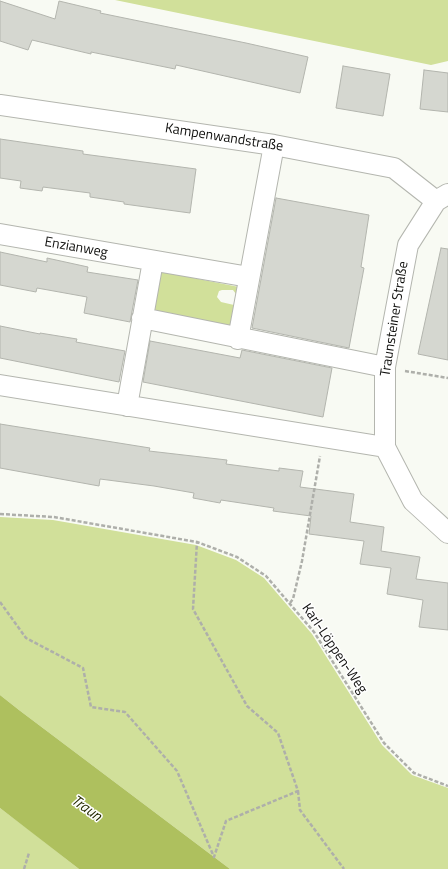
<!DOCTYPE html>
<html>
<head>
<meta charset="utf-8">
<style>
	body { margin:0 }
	canvas { display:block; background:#f8faf3 }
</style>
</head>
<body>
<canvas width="448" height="869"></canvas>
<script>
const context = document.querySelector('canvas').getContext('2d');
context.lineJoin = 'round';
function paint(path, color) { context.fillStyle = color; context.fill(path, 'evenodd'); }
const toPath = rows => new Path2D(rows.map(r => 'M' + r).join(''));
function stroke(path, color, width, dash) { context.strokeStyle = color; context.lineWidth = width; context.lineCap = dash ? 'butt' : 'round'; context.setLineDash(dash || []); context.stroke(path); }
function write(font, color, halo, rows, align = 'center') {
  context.font = font + ' "Titillium Web",sans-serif'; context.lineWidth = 3; context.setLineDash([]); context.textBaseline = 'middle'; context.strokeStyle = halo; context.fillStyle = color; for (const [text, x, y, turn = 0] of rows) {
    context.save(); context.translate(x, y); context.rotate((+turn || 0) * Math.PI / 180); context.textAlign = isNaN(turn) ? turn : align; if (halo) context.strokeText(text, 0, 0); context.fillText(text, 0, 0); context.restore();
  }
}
paint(toPath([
	[115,0,448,0,448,61,431,65],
	[158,271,244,288,238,339,156,321,151,309],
	[222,290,233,290,236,294,237,300,234,305,221,302,217,297,219,291],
	[0,517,53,520,196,545,236,560,264,578,312,634,382,745,412,775,448,788,448,869,230,869,19,710,0,695],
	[0,808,29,830,79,869,0,869]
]), '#d1e09a');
paint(toPath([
	[0,695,19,710,230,869,79,869,0,808]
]), '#aec05e');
const building = toPath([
	[0,1,55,19,59,1,101,11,100,13,246,43,308,57,300,93,176,65,175,69,91,52,91,54,32,40,28,50,0,41,0,1],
	[343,66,390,74,383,116,336,108,343,66],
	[424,70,448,73,448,112,420,109,424,70],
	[0,139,83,151,83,154,196,169,190,213,124,204,124,202,90,197,90,193,43,187,42,191,20,188,21,181,0,178,0,139],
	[276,198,369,215,361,267,364,268,349,348,252,328,276,198],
	[441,248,448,249,448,360,418,354,441,248],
	[0,252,47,262,47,258,88,267,87,272,138,280,130,322,84,313,87,297,37,288,36,292,0,285,0,252],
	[0,326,40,334,40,333,77,339,76,342,125,351,119,382,0,358,0,326],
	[150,341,240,358,242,350,332,368,323,417,143,382,150,341],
	[0,424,150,448,149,451,227,460,226,464,279,471,279,468,303,471,300,487,354,494,350,522,384,527,381,551,420,557,416,579,448,583,448,630,419,627,423,600,387,594,391,568,360,564,364,541,309,534,311,516,273,511,274,508,221,500,220,503,193,498,194,493,154,486,100,479,99,486,0,468,0,424]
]);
paint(building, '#d5d7d0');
stroke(building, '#b3b5ae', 1);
const minor = toPath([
	[0,105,274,145,394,168,436,201],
	[448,194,436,201,408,245,385,367,385,447,413,501,448,533],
	[0,234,249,277],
	[142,318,385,367],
	[238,339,274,145],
	[0,385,385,447],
	[127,406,153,261]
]);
stroke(minor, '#b4b6af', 22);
stroke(toPath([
	[405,371,448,378],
	[0,514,54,517,197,542,237,557,266,576,314,632,384,743,414,773,448,786],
	[0,602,26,638,83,668,91,707,125,712,177,771,214,857,226,821,298,791,278,733,247,706,193,609,197,542],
	[290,603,293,599,302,561,320,456],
	[298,791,300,810,344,869],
	[24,869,29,853]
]), '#aeafaa', 2.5, [4, 2]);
stroke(minor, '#fff', 20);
write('14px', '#10100e', '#fff', [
	["Kampenwandstraße",224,138,9],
	["Enzianweg",76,248,10],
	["Traunsteiner Straße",395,319,-81],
	["Karl-Löppen-Weg",334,649,56]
]);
write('italic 15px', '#272d03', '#fff', [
	["Traun",86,809,35]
]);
</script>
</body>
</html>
